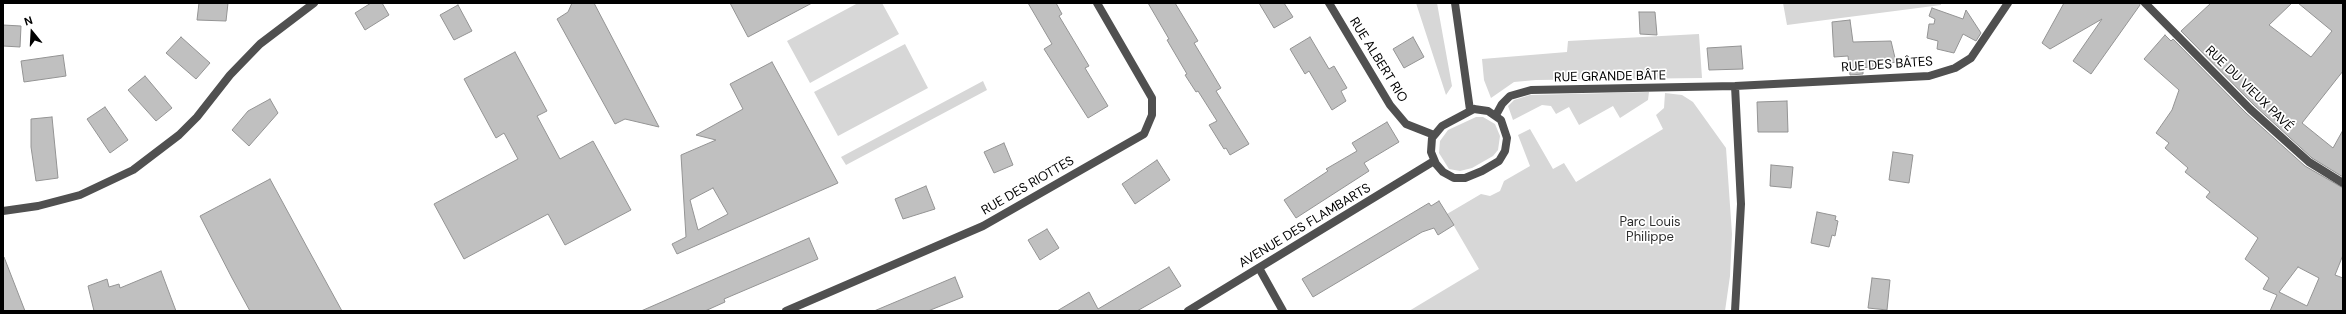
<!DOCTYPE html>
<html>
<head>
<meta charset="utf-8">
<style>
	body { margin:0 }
	#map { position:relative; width:2346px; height:314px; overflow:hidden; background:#fff; font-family:"DM Sans",sans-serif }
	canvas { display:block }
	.frame { position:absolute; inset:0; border:4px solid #000; pointer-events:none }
	.north { position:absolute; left:12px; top:12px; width:40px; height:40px; -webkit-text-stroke:3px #fff; paint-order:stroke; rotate:342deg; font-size:11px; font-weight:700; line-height:16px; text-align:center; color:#000 }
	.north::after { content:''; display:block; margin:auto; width:14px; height:18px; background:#000; clip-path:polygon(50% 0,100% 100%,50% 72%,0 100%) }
</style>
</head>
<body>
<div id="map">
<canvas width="2346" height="314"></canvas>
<div class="frame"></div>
<div class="north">N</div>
</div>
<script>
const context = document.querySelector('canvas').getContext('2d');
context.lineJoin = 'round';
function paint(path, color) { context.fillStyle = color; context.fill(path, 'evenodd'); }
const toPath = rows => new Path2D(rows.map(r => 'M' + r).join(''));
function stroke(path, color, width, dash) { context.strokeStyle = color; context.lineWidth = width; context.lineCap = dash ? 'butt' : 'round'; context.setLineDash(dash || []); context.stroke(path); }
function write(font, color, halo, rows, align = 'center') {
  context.font = font + ' "DM Sans",sans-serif'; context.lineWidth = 3.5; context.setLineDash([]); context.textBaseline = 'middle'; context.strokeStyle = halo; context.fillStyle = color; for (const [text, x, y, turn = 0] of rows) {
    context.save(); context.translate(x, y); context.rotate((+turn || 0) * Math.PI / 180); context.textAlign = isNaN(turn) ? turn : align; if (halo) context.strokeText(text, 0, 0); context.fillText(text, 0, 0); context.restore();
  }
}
paint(toPath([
	[858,3,882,3,899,34,810,83,787,41],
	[1416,3,1437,3,1452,86,1446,95],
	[1783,3,1941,3,1941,5,1787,25],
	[1699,34,1702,78,1536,80,1514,82,1491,98,1484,80,1482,59,1567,52,1568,41],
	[905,44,928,88,838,136,814,92],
	[983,81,987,90,846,165,841,157],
	[1649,92,1648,100,1620,118,1613,106,1579,125,1569,107,1556,114,1551,106,1542,105,1513,120,1508,106,1514,100,1530,95],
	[1665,93,1682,95,1693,102,1726,148,1732,234,1730,276,1725,311,1409,311,1479,269,1447,214,1481,194,1490,196,1500,191,1504,181,1530,166,1518,135,1530,129,1553,169,1564,163,1576,182,1663,129,1656,115,1664,108],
	[1476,117,1483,117,1495,124,1500,136,1498,150,1493,156,1472,168,1460,171,1449,169,1439,153,1440,141,1448,130]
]), '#d7d7d7');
const building = toPath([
	[199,3,228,3,226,21,197,20,199,3],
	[371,3,382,3,389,15,365,30,355,13,371,3],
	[572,3,594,3,659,127,625,119,615,124,557,19,568,12,572,3],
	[730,3,812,3,748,37,730,3],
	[1028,3,1056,3,1062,14,1059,16,1089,66,1085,68,1108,106,1088,118,1044,49,1052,44,1028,3],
	[1148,3,1175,3,1198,41,1194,43,1221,88,1216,91,1249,144,1230,155,1226,148,1224,149,1209,125,1217,121,1198,91,1196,92,1185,75,1187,74,1167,40,1169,39,1148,3],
	[1259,3,1284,3,1293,17,1274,28,1259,3],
	[2064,3,2140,3,2140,5,2091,74,2073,61,2102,19,2050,49,2042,43,2064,3],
	[2211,3,2292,3,2269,25,2311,57,2332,31,2298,3,2343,3,2343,71,2302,123,2333,148,2343,130,2343,177,2312,158,2254,105,2181,31,2211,3],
	[458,5,472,31,454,40,440,15,458,5],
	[1932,8,1963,19,1966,10,1981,33,1976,41,1963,34,1954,53,1937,49,1938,41,1927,38,1929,24,1934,24,1935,19,1929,16,1932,8],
	[1639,12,1655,12,1657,35,1640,34,1639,12],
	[1850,20,1853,42,1891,41,1896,62,1863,68,1863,74,1850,75,1848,56,1834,57,1832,22,1850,20],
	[3,25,21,26,20,47,3,46,3,25],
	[2165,35,2171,41,2173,39,2246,113,2305,166,2343,188,2343,255,2335,275,2343,278,2343,311,2270,311,2277,295,2263,289,2269,278,2245,259,2258,238,2206,197,2210,192,2185,172,2188,168,2165,148,2169,143,2156,133,2172,110,2179,90,2144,59,2165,35],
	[2298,267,2319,278,2307,306,2279,292,2298,267],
	[181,37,210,63,196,79,166,53,181,37],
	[1310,37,1329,69,1334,66,1347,88,1341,91,1346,101,1332,110,1309,71,1305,74,1290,49,1310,37],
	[1413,37,1424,57,1404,68,1393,49,1413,37],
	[1741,46,1743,69,1709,70,1707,48,1741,46],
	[515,52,547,111,537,116,560,159,593,141,631,210,565,245,548,214,464,259,434,204,518,159,504,133,496,138,464,79,515,52],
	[63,55,66,76,24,82,21,61,63,55],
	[772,62,838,183,677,254,672,244,686,237,681,155,716,140,696,135,743,109,730,84,772,62],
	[713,188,728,214,698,230,690,200,713,188],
	[145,76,172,108,156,121,128,90,145,76],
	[270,99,278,113,249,146,232,130,248,111,270,99],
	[1787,101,1788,132,1758,132,1757,102,1787,101],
	[105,107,128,140,110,153,87,119,105,107],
	[52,117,58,178,36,181,31,147,31,119,52,117],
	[1387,122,1399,142,1364,163,1369,171,1296,218,1284,200,1328,171,1326,169,1357,151,1352,143,1387,122],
	[1004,143,1013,165,994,173,984,152,1004,143],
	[1893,152,1913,155,1909,183,1889,180,1893,152],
	[1157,160,1170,180,1135,204,1122,184,1157,160],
	[1771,165,1793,167,1791,188,1770,186,1771,165],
	[270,179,308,249,342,311,250,311,232,278,200,216,270,179],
	[926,186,935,209,903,219,895,199,926,186],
	[1439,201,1454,225,1438,235,1434,228,1422,232,1313,297,1302,279,1429,203,1431,206,1439,201],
	[1817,212,1836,216,1835,220,1838,221,1835,236,1832,235,1829,247,1811,243,1817,212],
	[1047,229,1059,248,1040,260,1028,240,1047,229],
	[809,238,818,259,724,299,725,302,705,311,641,311,809,238],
	[3,257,4,257,25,311,3,311,3,257],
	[1169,267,1181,286,1137,311,1057,311,1089,292,1098,309,1169,267],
	[161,271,176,311,94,311,88,286,107,279,109,287,119,284,120,288,161,271],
	[955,277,963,297,928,311,874,311,955,277],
	[1872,278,1890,280,1887,310,1868,308,1872,278]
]);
paint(building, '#c0c0c0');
stroke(building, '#949494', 1);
stroke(toPath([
	[1259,268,1283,311]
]), '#505050', 8);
stroke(toPath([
	[1329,3,1390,105,1406,124,1434,135],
	[1455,3,1470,110],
	[2145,3,2250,109,2309,162,2343,183],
	[1735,86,1741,204,1735,311],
	[1474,109,1488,111,1501,120,1507,138,1505,151,1499,161,1482,171,1465,178,1454,178,1443,172,1436,164,1431,152,1432,138,1442,126,1474,109],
	[1496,115,1502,104,1510,96,1531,90,1735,86,1929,76,1955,68,1971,58,2008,3],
	[786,311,983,226,1144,134,1152,115,1152,98,1097,3],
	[1188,311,1434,161]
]), '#505050', 8);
stroke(toPath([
	[3,211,38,206,80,195,133,170,179,135,197,117,230,75,260,44,314,3]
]), '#505050', 8);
write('13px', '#000', '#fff', [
	["RUE ALBERT RIO",1378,60,58],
	["RUE DES BÂTES",1887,65,-4],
	["RUE GRANDE BÂTE",1610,77,-1],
	["RUE DU VIEUX PAVÉ",2249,89,44],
	["RUE DES RIOTTES",1028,186,-30],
	["AVENUE DES FLAMBARTS",1305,226,-31]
]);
write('13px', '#2e2e2e', '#fff', [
	["Parc Louis",1650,223],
	["Philippe",1650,238]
]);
</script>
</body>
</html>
